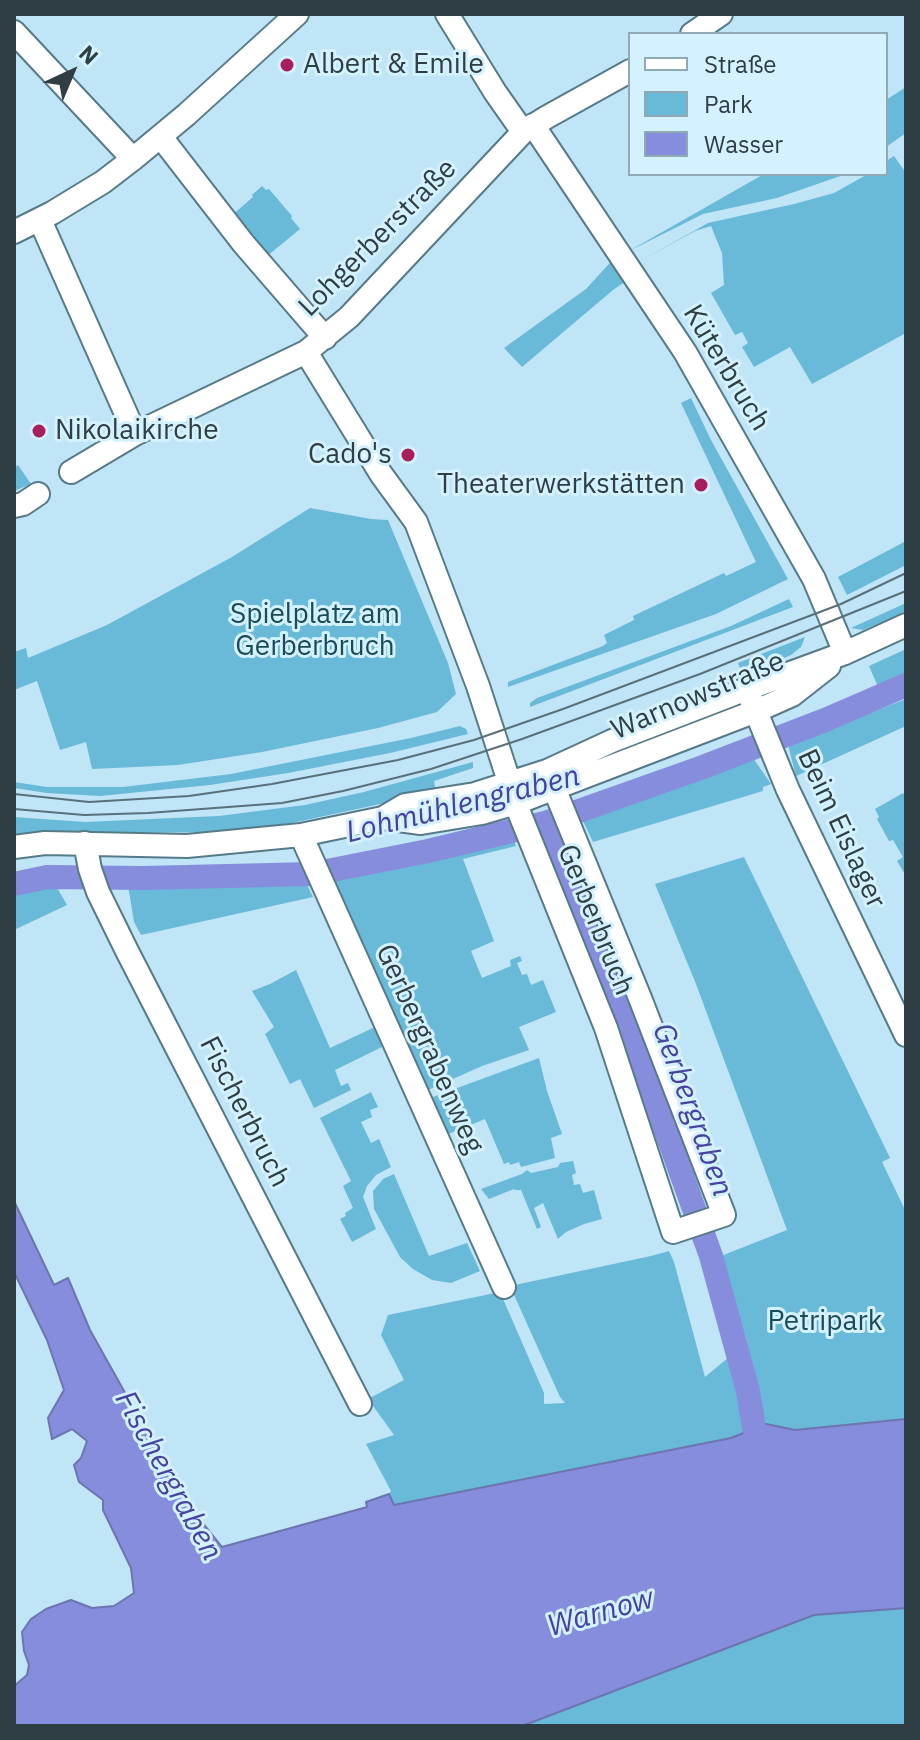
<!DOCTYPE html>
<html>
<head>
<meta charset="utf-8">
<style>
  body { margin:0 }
  #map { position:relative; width:920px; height:1740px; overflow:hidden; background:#bfe5f6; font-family:"IBM Plex Sans",sans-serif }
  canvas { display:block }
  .frame { position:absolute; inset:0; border:16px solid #2e3e44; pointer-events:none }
  .legend { position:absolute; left:628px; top:32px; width:260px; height:144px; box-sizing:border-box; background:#d3f1fe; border:2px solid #91a9b4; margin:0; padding:10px 14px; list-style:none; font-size:24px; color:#2e3e44 }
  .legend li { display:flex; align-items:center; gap:16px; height:40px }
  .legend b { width:40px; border:2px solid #91a9b4 }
  .north { position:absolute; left:32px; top:32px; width:80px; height:80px; -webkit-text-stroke:6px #d3f1fe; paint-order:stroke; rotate:44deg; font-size:22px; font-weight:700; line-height:32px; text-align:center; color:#2e3e44 }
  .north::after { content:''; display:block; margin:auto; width:28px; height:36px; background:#2e3e44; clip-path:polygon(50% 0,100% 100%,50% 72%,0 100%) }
</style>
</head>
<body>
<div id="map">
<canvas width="920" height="1740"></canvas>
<div class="frame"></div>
<ul class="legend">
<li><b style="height:10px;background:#fff"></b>Straße</li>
<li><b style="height:22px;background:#69b9d9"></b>Park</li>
<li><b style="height:22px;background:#878ddd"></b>Wasser</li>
</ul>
<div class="north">N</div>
</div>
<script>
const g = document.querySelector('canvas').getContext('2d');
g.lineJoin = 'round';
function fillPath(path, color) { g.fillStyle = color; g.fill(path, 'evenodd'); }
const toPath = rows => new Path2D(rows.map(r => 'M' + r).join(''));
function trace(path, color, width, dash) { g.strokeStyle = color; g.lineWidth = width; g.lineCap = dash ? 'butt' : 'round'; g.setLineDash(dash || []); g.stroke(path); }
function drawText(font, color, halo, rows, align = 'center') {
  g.font = font + ' "IBM Plex Sans",sans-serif'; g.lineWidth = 6; g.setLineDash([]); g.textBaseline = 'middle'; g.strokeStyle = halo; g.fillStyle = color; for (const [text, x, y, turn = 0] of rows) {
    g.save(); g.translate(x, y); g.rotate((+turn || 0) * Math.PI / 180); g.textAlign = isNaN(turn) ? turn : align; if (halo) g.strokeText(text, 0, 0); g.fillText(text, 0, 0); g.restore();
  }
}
fillPath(toPath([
  [906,87,906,133,886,147,886,100],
  [894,156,906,173,906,333,812,384,790,347,754,367,742,347,748,343,742,332,735,335,711,293,724,285,722,253,711,226,695,231,642,260,708,223,794,204,834,193,868,174,886,174,886,161],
  [764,174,846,174,777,198,703,214,629,251],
  [262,186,266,190,269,189,292,216,291,218,300,229,266,257,231,216,253,197,252,195],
  [618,254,633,276,613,290,522,367,504,348,586,289],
  [691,398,711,440,788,579,716,614,508,687,508,682,603,646,607,643,604,635,634,620,633,616,724,573,726,576,756,562,681,403],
  [18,465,31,484,14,491,14,468],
  [310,508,371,519,388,520,448,663,456,694,437,712,378,728,262,752,178,765,92,769,86,742,60,750,37,681,14,690,14,652,26,648,28,658,107,625,232,557],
  [906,541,906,565,847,595,838,577],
  [789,599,793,607,530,707,530,703,537,698,731,626],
  [906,603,906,611,885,621,863,630,851,628],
  [805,637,801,647,791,655,743,676,738,663],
  [906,649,906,676,879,689,869,666],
  [906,699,906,726,796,776,788,745],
  [460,726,466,729,468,734,390,753,288,773,210,785,100,796,47,793,14,788,14,782,47,787,123,787,231,774,411,738],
  [753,758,771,784,763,787,763,791,593,842,584,823,583,818],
  [473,762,473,768,434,781,436,792,292,823,214,832,14,834,14,817,85,822,219,816,305,805,364,792],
  [903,793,906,798,906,876,897,861,903,857,893,840,889,841,877,819,879,817,875,809],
  [512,837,516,846,463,859,494,941,471,951,482,978,511,966,510,960,520,956,522,961,517,963,522,975,527,974,531,985,543,980,556,1012,519,1027,529,1050,482,1066,428,1090,335,900,342,897,330,876,429,858],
  [744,857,890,1158,882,1162,906,1212,906,1419,795,1430,766,1424,731,1438,394,1505,389,1494,391,1491,366,1444,394,1435,368,1399,404,1380,381,1335,388,1315,500,1292,544,1393,544,1404,565,1403,560,1397,510,1286,651,1256,669,1251,674,1262,705,1377,747,1342,721,1256,787,1230,696,984,655,884],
  [304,879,313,897,141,935,134,922,128,885,148,887],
  [55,884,67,905,14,930,14,896],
  [296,970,330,1048,375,1027,384,1046,335,1070,341,1086,348,1083,351,1090,314,1108,300,1079,290,1084,265,1034,274,1027,252,991,270,984],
  [539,1058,547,1091,562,1134,551,1138,555,1158,521,1167,519,1162,510,1165,509,1162,504,1164,485,1119,446,1135,430,1098],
  [371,1092,378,1107,370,1110,372,1117,361,1122,371,1143,379,1139,391,1167,376,1175,367,1186,363,1197,376,1229,352,1242,340,1219,346,1216,345,1213,353,1208,343,1186,351,1181,320,1118],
  [573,1161,576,1173,572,1175,574,1185,580,1184,583,1193,594,1190,602,1219,584,1224,566,1232,558,1239,543,1203,534,1208,541,1227,537,1229,521,1190,515,1190,514,1189,489,1199,481,1189,522,1174,527,1170,531,1173,558,1167,560,1163],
  [394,1174,429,1256,467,1243,480,1271,451,1283,432,1280,413,1269,400,1257,374,1209,373,1191,383,1179],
  [906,1608,906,1726,522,1726,814,1615]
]), '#69b9d9');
const water = toPath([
  [14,1201,54,1285,68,1278,90,1330,186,1502,222,1547,367,1507,366,1502,389,1494,394,1505,731,1438,766,1424,795,1430,906,1419,906,1608,814,1615,522,1726,14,1726,14,1686,27,1675,29,1665,24,1651,22,1632,31,1619,46,1609,71,1600,92,1608,114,1606,134,1593,131,1568,103,1510,103,1500,79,1482,74,1465,81,1458,87,1441,72,1429,52,1439,48,1418,64,1390,47,1340,14,1272,14,1201]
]);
fillPath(water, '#878ddd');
trace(water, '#6c75af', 2);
trace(toPath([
  [545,823,623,1012,711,1256,748,1391,754,1428],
  [14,884,47,877,143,878,312,874,428,851,545,823,703,767,825,720,906,685]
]), '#878ddd', 24);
const minor = toPath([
  [447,14,495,92,523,132],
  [14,32,133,159],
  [692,34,721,14],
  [533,125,685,352,814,579,845,653],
  [161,137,243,243,325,338],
  [40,220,135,434],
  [14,232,52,213,103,182,133,159,186,115,297,14],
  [306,352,381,474,416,522,478,686,519,812,606,1028,673,1232,724,1215,640,998,547,771],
  [71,472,135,434,306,352,349,317,523,132,547,117,630,71],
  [14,506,23,504,38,494],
  [750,697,788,790,906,1035],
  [383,818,421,823,482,813,516,803,756,711,792,695,829,666],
  [301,835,504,1287],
  [85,843,90,869,98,892,127,951,360,1404],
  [14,847,45,843,187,846,301,835,383,818,405,805,475,794,547,771,612,741,747,689,845,653,906,625]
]);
trace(minor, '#577a89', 26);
trace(minor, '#fff', 22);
trace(toPath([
  [14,794,89,802,189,796,272,784,398,760,474,740,563,709,841,604,906,573],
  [14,809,84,815,148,813,282,803,343,791,431,769,522,739,700,674,906,591]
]), '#5a7079', 2);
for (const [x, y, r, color] of [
  [287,65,8,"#aa1d5c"],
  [39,431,8,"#aa1d5c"],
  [408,455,8,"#aa1d5c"],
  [701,485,8,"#aa1d5c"]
]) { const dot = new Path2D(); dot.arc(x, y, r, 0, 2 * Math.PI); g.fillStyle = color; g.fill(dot); trace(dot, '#d3f1fe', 3); }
drawText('28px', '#2e3e44', '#d3f1fe', [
  ["Albert & Emile",303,65],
  ["Nikolaikirche",55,431],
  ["Cado's",392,455,"right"],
  ["Theaterwerkstätten",685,485,"right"]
], 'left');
drawText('28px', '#2e3e44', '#d3f1fe', [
  ["Lohgerberstraße",378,238,-45],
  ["Küterbruch",726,368,59],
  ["Warnowstraße",698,696,-23],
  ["Beim Eislager",841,829,65],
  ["Gerberbruch",595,920,68],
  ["Gerbergrabenweg",429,1049,66],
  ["Fischerbruch",244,1112,63]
]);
drawText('28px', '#1a4b5d', '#d3f1fe', [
  ["Spielplatz am",315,615],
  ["Gerberbruch",315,647],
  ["Petripark",825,1322]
]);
drawText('italic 30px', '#4542a1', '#d3f1fe', [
  ["Lohmühlengraben",463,805,-14],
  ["Gerbergraben",692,1110,70],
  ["Fischergraben",168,1476,61],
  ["Warnow",601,1613,-16]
]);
</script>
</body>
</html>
